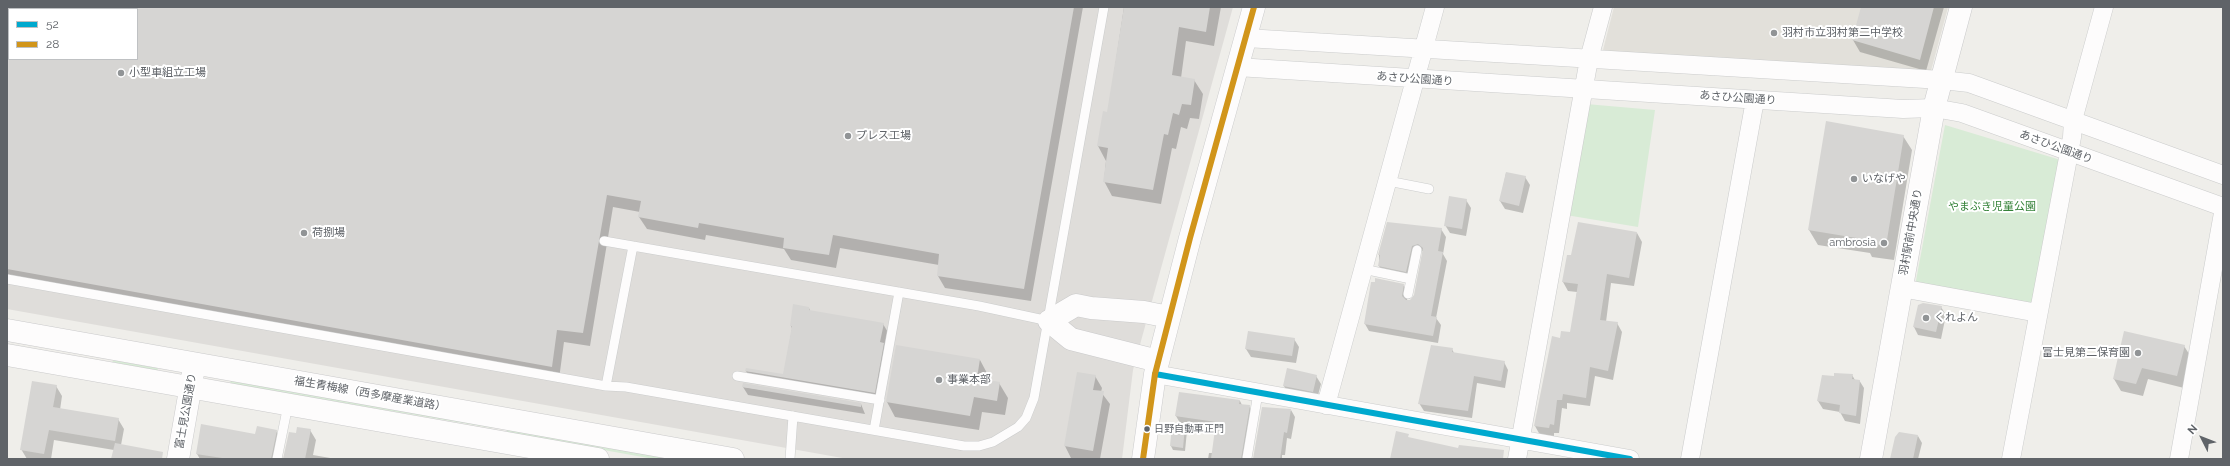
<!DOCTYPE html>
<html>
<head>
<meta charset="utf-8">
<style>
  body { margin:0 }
  #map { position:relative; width:2230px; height:466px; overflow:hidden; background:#efeeea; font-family:Raleway,sans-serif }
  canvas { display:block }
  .frame { position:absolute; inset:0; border:8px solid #5f6368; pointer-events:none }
  .legend { position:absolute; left:8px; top:8px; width:130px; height:52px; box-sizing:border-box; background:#fff; border:1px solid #bfc1c3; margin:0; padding:5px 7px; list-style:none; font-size:12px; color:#5f6368 }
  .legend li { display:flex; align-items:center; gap:8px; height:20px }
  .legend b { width:20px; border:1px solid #bfc1c3 }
  .north { position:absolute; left:2182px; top:418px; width:40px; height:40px; -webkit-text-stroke:3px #fff; paint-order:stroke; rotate:312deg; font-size:11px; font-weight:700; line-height:16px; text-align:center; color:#5f6368 }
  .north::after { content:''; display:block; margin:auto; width:14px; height:18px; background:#5f6368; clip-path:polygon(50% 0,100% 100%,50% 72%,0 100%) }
</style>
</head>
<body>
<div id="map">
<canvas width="2230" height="466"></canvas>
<div class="frame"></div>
<ul class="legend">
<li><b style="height:5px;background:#00a9ce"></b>52</li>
<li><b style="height:5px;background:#d1951a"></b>28</li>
</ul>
<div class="north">N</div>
</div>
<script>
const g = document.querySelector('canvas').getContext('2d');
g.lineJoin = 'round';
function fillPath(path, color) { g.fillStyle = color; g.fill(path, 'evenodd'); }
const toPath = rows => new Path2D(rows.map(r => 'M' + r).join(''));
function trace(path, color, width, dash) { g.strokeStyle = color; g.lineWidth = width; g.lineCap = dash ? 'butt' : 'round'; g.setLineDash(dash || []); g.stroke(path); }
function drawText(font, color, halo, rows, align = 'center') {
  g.font = font + ' Raleway,"Noto Sans JP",sans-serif'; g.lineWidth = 4; g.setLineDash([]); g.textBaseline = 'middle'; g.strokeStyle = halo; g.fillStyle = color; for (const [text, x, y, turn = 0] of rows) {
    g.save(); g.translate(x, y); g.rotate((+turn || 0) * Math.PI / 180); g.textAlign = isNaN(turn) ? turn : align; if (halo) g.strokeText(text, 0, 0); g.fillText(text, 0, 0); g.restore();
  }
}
fillPath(toPath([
  [7,7,1233,7,1133,370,1122,459,848,459,7,309],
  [9,9,137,9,137,59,9,59]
]), '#dfddda');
fillPath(toPath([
  [1614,7,1948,7,1929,78,1601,58]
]), '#e2e0da');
fillPath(toPath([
  [1586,104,1655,110,1638,227,1566,215],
  [1945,125,2064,161,2031,308,1915,286],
  [114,360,157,368,158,369,157,371,112,362],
  [231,380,492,427,492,428,230,384],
  [506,429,683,459,654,459,508,433]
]), '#d8ebd6');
fillPath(toPath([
  [7,7,1083,7,1031,301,945,288,938,276,939,265,840,248,836,268,791,260,784,249,706,235,705,240,647,229,639,217,640,212,613,207,590,346,564,342,559,379,7,280],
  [9,9,137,9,137,59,9,59],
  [1124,7,1221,7,1214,46,1186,41,1181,78,1194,80,1203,94,1199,119,1190,118,1187,129,1181,127,1176,149,1172,148,1161,204,1112,196,1104,181,1106,161,1098,146,1108,113],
  [1862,7,1944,7,1926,71,1860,52,1853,40],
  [1827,123,1903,136,1912,150,1894,260,1872,257,1870,253,1818,245,1809,230],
  [1506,173,1525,177,1530,185,1523,213,1505,209,1500,201],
  [1466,200,1471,208,1466,236,1450,233,1445,225],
  [1441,229,1446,237,1443,254,1447,261,1436,318,1441,325,1438,343,1369,331,1365,324,1403,285,1408,292,1407,301,1411,300,1415,296,1423,251,1416,254,1411,279,1383,273,1379,266,1379,255],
  [1637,233,1642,242,1634,286,1611,283,1606,322,1617,323,1622,332,1613,380,1595,376,1590,406,1567,403,1567,409,1562,408,1559,433,1554,433,1554,436,1540,435,1535,426,1561,339,1571,334,1577,292,1568,291,1563,282,1572,257],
  [1919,306,1941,307,1946,315,1941,339,1918,335,1914,327],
  [809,308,810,311,883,324,889,334,880,402,752,381,746,371,784,375,792,329,791,325],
  [1294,339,1299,347,1296,363,1251,357,1246,349],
  [2184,346,2191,357,2184,388,2148,379,2143,396,2121,391,2114,379],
  [1452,349,1454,353,1504,362,1508,370,1505,388,1477,383,1472,418,1424,411,1419,403],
  [980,360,988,375,987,381,999,383,1008,398,1005,415,982,412,979,430,895,417,887,402],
  [1852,375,1855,380,1859,380,1864,388,1860,424,1845,421,1840,412,1823,409,1818,401,1835,378],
  [1095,376,1102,388,1101,392,1110,404,1100,459,1071,458,1065,446],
  [1316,376,1321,384,1317,399,1288,394,1284,386],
  [56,386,62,396,60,410,118,419,124,429,121,445,159,459,113,459,114,450,54,440,51,459,27,459,21,449],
  [743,387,861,404,865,414,748,395],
  [1180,393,1240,401,1242,405,1249,406,1253,413,1245,459,1208,459,1209,453,1213,453,1216,428,1180,423,1176,416],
  [1291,410,1295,417,1291,439,1287,438,1285,455,1282,455,1282,459,1254,459],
  [1185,427,1187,431,1185,451,1173,450,1171,446],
  [310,430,316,440,313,455,336,459,284,459,297,434],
  [276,431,282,441,278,459,200,459,197,454],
  [1918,436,1922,443,1918,459,1891,459]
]), '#0003');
fillPath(toPath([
  [137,7,1074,7,1024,289,937,276,939,254,833,235,829,255,783,248,784,238,699,223,698,228,638,217,641,201,607,195,583,333,557,330,552,367,7,269,7,59,137,59],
  [1124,7,1210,7,1206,32,1179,27,1172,75,1195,79,1191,105,1182,104,1179,115,1173,113,1168,135,1164,134,1153,190,1103,182,1108,148,1097,146,1103,111,1107,112],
  [1861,7,1934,7,1920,60,1852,40],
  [1826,121,1904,135,1886,246,1863,242,1863,239,1808,230],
  [1506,172,1526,176,1519,206,1499,201],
  [1449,196,1467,199,1462,229,1444,226],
  [1387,222,1442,228,1438,251,1443,252,1431,316,1437,317,1433,336,1364,324,1371,282,1375,282,1375,278,1404,284,1402,296,1406,300,1410,300,1414,295,1423,248,1418,244,1412,246,1406,272,1378,266,1380,255,1378,255],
  [1578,222,1637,232,1629,278,1607,274,1600,320,1618,322,1608,371,1590,367,1586,398,1563,394,1562,400,1557,400,1554,425,1550,424,1549,428,1534,426,1552,336,1560,338,1561,331,1570,332,1578,284,1562,282,1567,255,1571,255],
  [1923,303,1942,306,1936,332,1913,327,1918,305],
  [793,304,809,307,809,310,884,323,880,342,884,343,875,393,745,371,746,368,783,374,792,326,790,326],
  [1248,331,1295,338,1292,356,1245,349],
  [2124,331,2185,345,2177,376,2142,368,2136,384,2113,379],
  [896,345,980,359,977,378,1000,382,997,401,974,397,970,416,886,402],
  [1431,345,1453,348,1452,352,1505,361,1501,381,1474,376,1468,411,1418,404],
  [1287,368,1317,375,1313,392,1283,386],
  [1077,372,1096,375,1093,390,1104,391,1093,451,1064,446],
  [1834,373,1853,374,1852,379,1860,380,1856,416,1839,413,1840,405,1817,401,1822,375,1834,376],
  [32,381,57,385,53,407,119,418,115,441,49,430,44,454,20,450],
  [743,383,861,403,861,407,742,387],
  [1179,392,1240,400,1239,404,1250,405,1241,459,1211,459,1216,422,1175,416],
  [1262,407,1291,409,1287,433,1284,432,1280,459,1253,459],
  [201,424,255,434,257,426,277,430,271,459,229,459,196,454],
  [1172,425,1185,426,1183,448,1170,446],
  [297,427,311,429,305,459,283,459,289,432,296,433],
  [1396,431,1409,434,1408,437,1458,448,1459,445,1504,450,1503,459,1390,459],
  [1899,432,1918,435,1913,459,1890,459,1895,437],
  [115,443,163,452,162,459,111,459]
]), '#d6d5d3');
const lane = toPath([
  [1388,181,1429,189],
  [604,241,979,306,1049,321],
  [1363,269,1411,279],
  [7,279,606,386,626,387,964,446,979,446,993,442,1018,427,1026,418,1034,398,1104,7],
  [1408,294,1417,250],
  [737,376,880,400],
  [606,386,633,246],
  [874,430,899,292],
  [1247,458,1258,393],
  [277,459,288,405],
  [790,459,793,416]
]);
const street = toPath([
  [1246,38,1942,80,1969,83,2223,175],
  [1237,67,1903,109,1934,108,1962,113,2223,207],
  [1901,288,2038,313],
  [1155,374,1630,459],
  [1326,405,1435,7],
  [1517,459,1589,59,1603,7],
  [1690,459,1755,100],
  [2011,459,2072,137,2073,120,2104,7],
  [2179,459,2223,213]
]);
const secondary = toPath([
  [7,330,733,459],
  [7,355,598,459],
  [1158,361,1071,339,1049,321,1076,305,1091,308,1144,312,1169,317],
  [178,459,193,373],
  [1143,459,1155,374,1190,238,1254,7],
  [1871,459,1934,108,1961,7]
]);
trace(lane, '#cbcccc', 10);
trace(street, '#cbcccc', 19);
trace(secondary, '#cacacb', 23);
trace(lane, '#fdfcfc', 9);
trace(street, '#fdfcfc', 18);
trace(secondary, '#fdfcfc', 22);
trace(toPath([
  [1155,374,1630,459]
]), '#00a9ce', 6);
trace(toPath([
  [1143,459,1155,374,1190,238,1254,7]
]), '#d1951a', 6);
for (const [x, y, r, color] of [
  [1774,33,4,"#919496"],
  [121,73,4,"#919496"],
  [848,136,4,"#919496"],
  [1854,179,4,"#919496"],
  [304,233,4,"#919496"],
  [1884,243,4,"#919496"],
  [1926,318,4,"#919496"],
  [2138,353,4,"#919496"],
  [939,380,4,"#919496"],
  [1147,429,3.5,"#5f6368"]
]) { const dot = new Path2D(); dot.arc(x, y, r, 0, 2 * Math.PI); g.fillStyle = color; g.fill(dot); trace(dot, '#fff', 1.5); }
drawText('10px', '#5f6368', '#fff', [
  ["日野自動車正門",1154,429]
], 'left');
drawText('11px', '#5f6368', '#fff', [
  ["羽村市立羽村第二中学校",1782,33],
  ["小型車組立工場",129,73],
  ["プレス工場",856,136],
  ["いなげや",1862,179],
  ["荷捌場",312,233],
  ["ambrosia",1876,243,"right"],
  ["くれよん",1934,318],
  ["富士見第二保育園",2130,353,"right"],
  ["事業本部",947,380]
], 'left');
drawText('11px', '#5f6368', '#fff', [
  ["あさひ公園通り",1415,79,4],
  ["あさひ公園通り",1738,98,4],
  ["あさひ公園通り",2056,147,20],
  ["羽村駅前中央通り",1911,232,-80],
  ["福生青梅線（西多摩産業道路）",370,394,10],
  ["富士見公園通り",186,411,-80]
]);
drawText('11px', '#348238', '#fff', [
  ["やまぶき児童公園",1992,207]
]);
</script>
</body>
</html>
